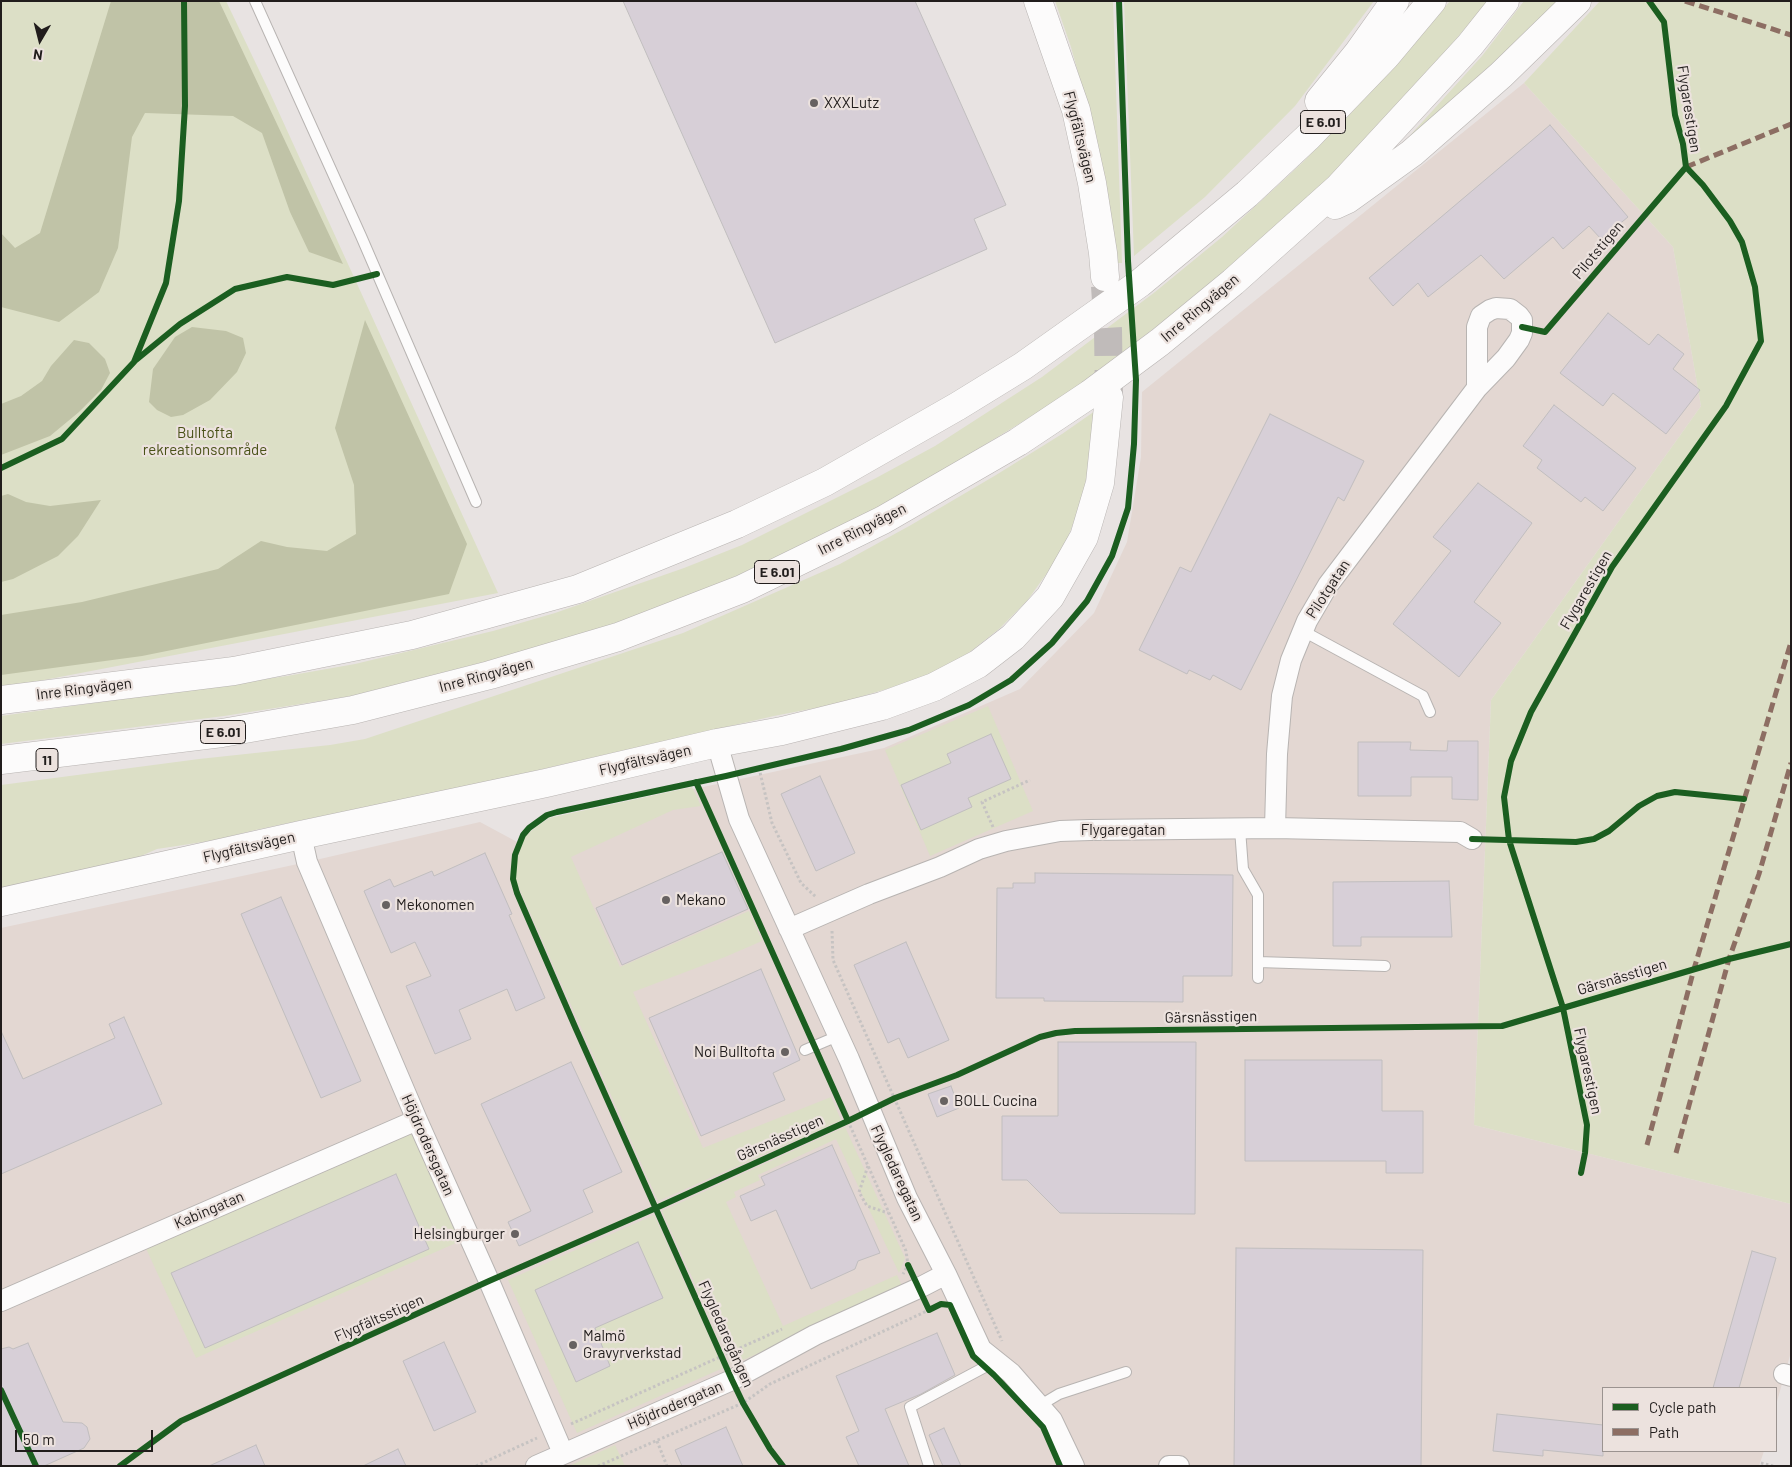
<!DOCTYPE html>
<html>
<head>
<meta charset="utf-8">
<style>
  body { margin:0 }
  #map { position:relative; width:1792px; height:1467px; overflow:hidden; background:#e8e3e2; font-family:Barlow,sans-serif }
  canvas { display:block }
  .frame { position:absolute; inset:0; border:2px solid #211d1c; pointer-events:none }
  .legend { position:absolute; left:1602px; top:1387px; width:175px; height:65px; box-sizing:border-box; background:#ece2de; border:1px solid #9b9390; margin:0; padding:6px 9px; list-style:none; font-size:15px; color:#211d1c }
  .legend li { display:flex; align-items:center; gap:10px; height:25px }
  .legend b { width:25px; border:1px solid #9b9390 }
  .north { position:absolute; left:15px; top:15px; width:50px; height:50px; -webkit-text-stroke:4px #ece2de; paint-order:stroke; rotate:188deg; font-size:14px; font-weight:700; line-height:20px; text-align:center; color:#211d1c }
  .north::after { content:''; display:block; margin:auto; width:18px; height:22px; background:#211d1c; clip-path:polygon(50% 0,100% 100%,50% 72%,0 100%) }
  .scale { position:absolute; left:15px; top:1430px; width:138px; height:22px; box-sizing:border-box; border:2px solid #211d1c; border-top:0; padding-left:6px; font-size:15px; line-height:18px; white-space:nowrap; color:#211d1c; -webkit-text-stroke:4px #ece2de; paint-order:stroke }
</style>
</head>
<body>
<div id="map">
<canvas width="1792" height="1467"></canvas>
<div class="frame"></div>
<ul class="legend">
<li><b style="height:6px;background:#1b5e20"></b>Cycle path</li>
<li><b style="height:6px;background:#8d6e63"></b>Path</li>
</ul>
<div class="north">N</div>
<div class="scale">50 m</div>
</div>
<script>
const g = document.querySelector('canvas').getContext('2d');
g.lineJoin = 'round';
function fillPath(path, color) { g.fillStyle = color; g.fill(path, 'evenodd'); }
const toPath = rows => new Path2D(rows.map(r => 'M' + r).join(''));
function trace(path, color, width, dash) { g.strokeStyle = color; g.lineWidth = width; g.lineCap = dash ? 'butt' : 'round'; g.setLineDash(dash || []); g.stroke(path); }
function drawText(font, color, halo, rows, align = 'center') {
  g.font = font + ' Barlow,sans-serif'; g.lineWidth = 4.5; g.setLineDash([]); g.textBaseline = 'middle'; g.strokeStyle = halo; g.fillStyle = color; for (const [text, x, y, turn = 0] of rows) {
    g.save(); g.translate(x, y); g.rotate((+turn || 0) * Math.PI / 180); g.textAlign = isNaN(turn) ? turn : align; if (halo) g.strokeText(text, 0, 0); g.fillText(text, 0, 0); g.restore();
  }
}
fillPath(toPath([
  [1524,83,1673,247,1701,406,1491,700,1474,1125,1791,1204,1791,1352,1776,1405,1776,1388,1603,1388,1603,1451,1764,1451,1759,1466,1,1466,1,928,307,862,480,822,519,843,569,816,884,748,1020,689,1094,613,1127,542,1141,457,1142,392]
]), '#e3d7d2');
fillPath(toPath([
  [1,1,226,1,270,93,498,593,18,685,1,686],
  [1055,1,1113,1,1122,263,1116,263,1096,138,1071,47],
  [1124,1,1374,1,1295,106,1205,197,1134,256],
  [1450,1,1488,1,1429,71,1319,190,1197,296,1066,395,893,501,752,569,691,596,562,642,352,696,224,716,1,744,1,716,287,676,355,664,493,631,555,613,684,568,742,545,876,478,935,446,1042,377,1155,292,1222,237,1302,163,1350,114,1403,57],
  [1524,1,1564,1,1386,162,1482,56],
  [1600,1,1791,1,1791,1204,1474,1125,1491,700,1701,406,1673,247,1524,83],
  [1095,411,1090,460,1084,491,1075,519,1062,552,1027,601,999,629,966,655,933,673,890,688,836,704,774,716,486,782,255,830,216,840,157,849,125,863,1,889,1,785,199,759,330,745,365,739,683,633,840,564,911,525,996,475,1062,434],
  [988,706,1033,811,930,856,885,750],
  [692,787,701,806,673,810,571,857,620,967,749,911,762,941,725,957,633,992,703,1148,831,1097,841,1120,658,1201,516,881,516,863,524,837,536,827,549,818],
  [415,1126,465,1239,196,1358,144,1244],
  [845,1127,905,1258,899,1273,836,1139,758,1175,760,1180,734,1192,736,1197,726,1202,783,1326,897,1275,903,1288,732,1365,662,1211],
  [654,1215,723,1368,577,1433,508,1280],
  [615,1445,625,1466,569,1466]
]), '#dcdfc6');
fillPath(toPath([
  [111,1,219,1,343,264,309,252,290,212,262,133,233,116,145,113,132,137,118,248,99,292,59,322,1,307,1,233,15,248,40,233],
  [365,320,467,544,449,594,142,656,1,675,1,615,82,602,218,569,261,541,287,547,327,551,356,534,354,485,335,428],
  [192,327,226,331,243,338,246,353,237,372,210,400,183,415,171,417,157,410,149,402,153,369,175,337],
  [74,340,89,343,105,359,110,373,101,390,79,412,50,436,1,455,1,404,21,396,42,381,51,366],
  [8,494,26,502,50,506,101,500,78,536,58,556,13,579,1,582,1,496]
]), '#c0c3a7');
const building = toPath([
  [623,1,915,1,1006,205,974,219,987,249,775,343,623,1],
  [1550,125,1628,217,1601,239,1589,226,1563,249,1553,237,1504,279,1481,255,1428,297,1418,283,1393,306,1369,278,1550,125],
  [1608,313,1649,345,1658,334,1684,354,1673,369,1700,390,1666,434,1613,393,1603,406,1560,373,1608,313],
  [1554,405,1636,468,1603,511,1585,497,1581,502,1537,468,1542,460,1523,446,1554,405],
  [1270,414,1364,461,1344,501,1338,497,1241,690,1213,675,1210,680,1189,670,1187,674,1139,650,1180,567,1191,572,1270,414],
  [1478,483,1532,523,1474,602,1501,623,1459,677,1393,624,1451,551,1433,537,1478,483],
  [991,734,1011,779,968,798,972,807,921,830,901,785,951,763,947,754,991,734],
  [1448,741,1478,741,1478,800,1452,799,1452,777,1411,777,1411,796,1358,796,1358,742,1411,742,1410,750,1447,751,1448,741],
  [820,776,855,853,816,871,781,794,820,776],
  [722,852,748,909,622,965,596,908,722,852],
  [485,853,512,914,509,915,545,998,516,1011,507,989,459,1010,471,1039,435,1054,406,986,431,976,415,942,391,953,364,891,390,879,394,887,432,871,434,876,485,853],
  [1035,873,1233,875,1232,976,1183,976,1183,1002,1044,1001,1044,998,996,998,997,888,1013,888,1013,883,1035,883,1035,873],
  [1449,881,1452,937,1361,937,1361,946,1333,946,1333,882,1449,881],
  [281,897,361,1081,321,1098,241,914,281,897],
  [906,942,949,1040,908,1058,899,1038,888,1043,854,965,906,942],
  [761,969,800,1060,773,1073,785,1100,701,1136,649,1018,761,969],
  [124,1017,162,1104,1,1174,1,1031,23,1079,115,1038,109,1024,124,1017],
  [1058,1042,1196,1042,1195,1214,1060,1213,1027,1180,1002,1180,1002,1116,1058,1116,1058,1042],
  [1245,1060,1382,1060,1382,1111,1423,1111,1423,1173,1386,1173,1386,1161,1245,1161,1245,1060],
  [571,1062,622,1172,583,1190,593,1212,519,1246,508,1222,531,1211,481,1104,571,1062],
  [951,1086,959,1108,937,1117,928,1094,951,1086],
  [832,1145,880,1253,858,1261,855,1269,811,1289,776,1210,751,1221,740,1196,765,1185,761,1177,832,1145],
  [396,1174,429,1249,205,1348,171,1273,396,1174],
  [638,1242,663,1298,595,1328,610,1366,576,1382,535,1290,638,1242],
  [1236,1248,1423,1250,1421,1466,1234,1466,1236,1248],
  [1752,1251,1776,1258,1739,1388,1713,1388,1752,1251],
  [937,1333,955,1375,921,1394,885,1409,909,1466,859,1466,846,1437,859,1431,836,1376,937,1333],
  [444,1342,476,1412,434,1431,403,1361,444,1342],
  [28,1343,63,1422,82,1423,87,1427,90,1439,84,1448,44,1466,1,1466,1,1349,9,1347,13,1349,28,1343],
  [1497,1414,1603,1425,1603,1456,1543,1450,1543,1456,1493,1451,1497,1414],
  [726,1427,743,1466,682,1466,675,1450,726,1427],
  [944,1428,961,1466,943,1466,929,1435,944,1428],
  [256,1445,265,1466,209,1466,256,1445],
  [398,1449,406,1466,363,1466,398,1449]
]);
fillPath(building, '#d7cfd7');
trace(building, '#c1bebf', 1);
trace(toPath([
  [1105,286,1108,330,1109,397]
]), '#c0bbba', 28, [28, 14]);
const lane = toPath([
  [255,1,361,236,476,502],
  [1303,631,1423,696,1430,712],
  [1240,829,1243,869,1258,895,1258,978],
  [1258,962,1385,966],
  [805,1050,838,1036],
  [1039,1406,1059,1394,1126,1372],
  [929,1466,910,1407,985,1367,993,1359]
]);
const street = toPath([
  [717,743,739,819,849,1059,907,1198,946,1274,981,1349,1011,1373,1052,1420,1074,1466],
  [1275,828,1277,754,1282,696,1291,660,1307,621,1328,585,1477,388,1477,327,1481,316,1490,310,1496,308,1510,309,1519,316,1522,320,1522,333,1519,340,1506,358,1477,388],
  [301,835,307,862,417,1120,489,1281,563,1453],
  [789,929,869,894,940,867,979,849,1006,841,1060,831,1090,830,1275,828,1460,832,1472,839],
  [1,1301,417,1120],
  [1784,1374,1791,1376],
  [536,1466,732,1380,815,1335,919,1288,946,1274],
  [1169,1466,1179,1466]
]);
const secondary = toPath([
  [1038,1,1076,110,1092,183,1103,253,1105,277],
  [1,902,301,835,546,783,717,743,782,731,882,706,934,687,978,664,1013,637,1050,597,1084,537,1100,483,1109,397]
]);
const highway = toPath([
  [1319,101,1358,53,1395,1],
  [1335,205,1348,199,1412,153,1501,75,1577,1],
  [1,700,234,671,412,635,578,589,737,524,825,482,958,406,1023,366,1140,283,1247,194,1308,137,1386,56,1432,1],
  [1,760,222,733,353,710,490,675,618,637,742,589,883,520,1018,442,1090,394,1160,342,1233,282,1338,188,1470,45,1505,1]
]);
trace(lane, '#b8b4b2', 12);
trace(street, '#b8b4b2', 22);
trace(secondary, '#b8b4b2', 29);
trace(highway, '#b8b4b2', 29);
trace(toPath([
  [759,768,772,823,801,883,816,897],
  [993,827,982,802,1030,780],
  [832,931,833,960,1002,1341],
  [848,1121,906,1251,908,1265,903,1274],
  [868,1166,859,1192,867,1206,888,1213],
  [571,1424,782,1329],
  [657,1441,667,1466],
  [1761,1463,1773,1466],
  [476,1466,537,1438],
  [598,1466,743,1403,770,1384,929,1310]
]), '#c6c3c2', 3, [2.5, 2.5]);
trace(lane, '#fcfbfb', 10);
trace(street, '#fcfbfb', 20);
trace(secondary, '#fcfbfb', 28);
trace(highway, '#fcfbfb', 28);
trace(toPath([
  [1685,1,1791,35],
  [1686,167,1791,124],
  [1647,1145,1694,969,1791,642],
  [1676,1153,1729,959,1759,874,1791,763]
]), '#8d6e63', 5, [10, 5]);
trace(toPath([
  [1522,327,1545,332,1686,167],
  [136,360,180,324,235,289,287,277,333,285,377,274],
  [1,468,62,439,134,362,166,283,179,201,185,106,184,1],
  [696,782,848,1121],
  [1472,839,1576,842,1594,839,1609,831,1639,806,1657,796,1675,792,1744,799],
  [1581,1173,1585,1153,1587,1125,1563,1008,1509,840,1504,797,1511,761,1531,712,1612,567,1726,406,1761,341,1755,287,1742,242,1730,221,1703,185,1686,167,1683,144,1675,115,1664,22,1649,1],
  [908,1265,929,1310,941,1304,950,1305,973,1356,994,1375,1043,1427,1060,1466],
  [1,1390,36,1466],
  [120,1466,181,1421,489,1281,656,1208,848,1121,895,1098,957,1075,1040,1037,1056,1033,1075,1031,1502,1026,1729,959,1791,944],
  [783,1466,770,1449,743,1403,732,1380,576,1029,517,893,513,879,515,855,523,835,529,828,547,815,557,812,726,776,841,749,909,730,969,705,1011,680,1052,643,1087,601,1112,556,1128,508,1134,444,1136,380,1128,261,1119,1]
]), '#1b5e20', 6);
for (const [x, y, r, color] of [
  [814,103,5,"#676261"],
  [666,900,5,"#676261"],
  [386,905,5,"#676261"],
  [785,1052,5,"#676261"],
  [944,1101,5,"#676261"],
  [515,1234,5,"#676261"],
  [573,1345,5,"#676261"]
]) { const dot = new Path2D(); dot.arc(x, y, r, 0, 2 * Math.PI); g.fillStyle = color; g.fill(dot); trace(dot, '#ece2de', 2); }
for (const [x, y, w] of [
  [1323,122,45],
  [777,572,45],
  [223,732,45],
  [47,760,22]
]) { const box = new Path2D(); box.roundRect(x - w / 2, y - 11.5, w, 23, 4); g.fillStyle = '#ece2de'; g.fill(box); trace(box, '#211d1c', 1); }
drawText('bold 14px', '#211d1c', null, [
  ["E 6.01",1323,122],
  ["E 6.01",777,572],
  ["E 6.01",223,732],
  ["11",47,760]
]);
drawText('15px', '#211d1c', '#ece2de', [
  ["XXXLutz",824,103],
  ["Mekano",676,900],
  ["Mekonomen",396,905],
  ["Noi Bulltofta",775,1052,"right"],
  ["BOLL Cucina",954,1101],
  ["Helsingburger",505,1234,"right"],
  ["Malmö",583,1336],
  ["Gravyrverkstad",583,1353]
], 'left');
drawText('15px', '#211d1c', '#ece2de', [
  ["Flygarestigen",1689,109,81],
  ["Flygfältsvägen",1080,137,76],
  ["Pilotstigen",1598,250,-50],
  ["Inre Ringvägen",1200,308,-40],
  ["Inre Ringvägen",862,529,-27],
  ["Pilotgatan",1328,589,-57],
  ["Flygarestigen",1586,590,-60],
  ["Inre Ringvägen",486,675,-15],
  ["Inre Ringvägen",84,689,-7],
  ["Flygfältsvägen",645,760,-13],
  ["Flygaregatan",1123,830],
  ["Flygfältsvägen",249,847,-13],
  ["Gärsnässtigen",1622,977,-17],
  ["Gärsnässtigen",1211,1017,-1],
  ["Flygarestigen",1588,1071,78],
  ["Gärsnässtigen",780,1138,-24],
  ["Höjdrodersgatan",428,1145,66],
  ["Flygledaregatan",897,1173,65],
  ["Kabingatan",209,1210,-23],
  ["Flygfältsstigen",379,1318,-24],
  ["Flygledaregången",726,1334,66],
  ["Höjdrodergatan",675,1405,-23]
]);
drawText('15px', '#495117', '#ece2de', [
  ["Bulltofta",205,433],
  ["rekreationsområde",205,450]
]);
</script>
</body>
</html>
